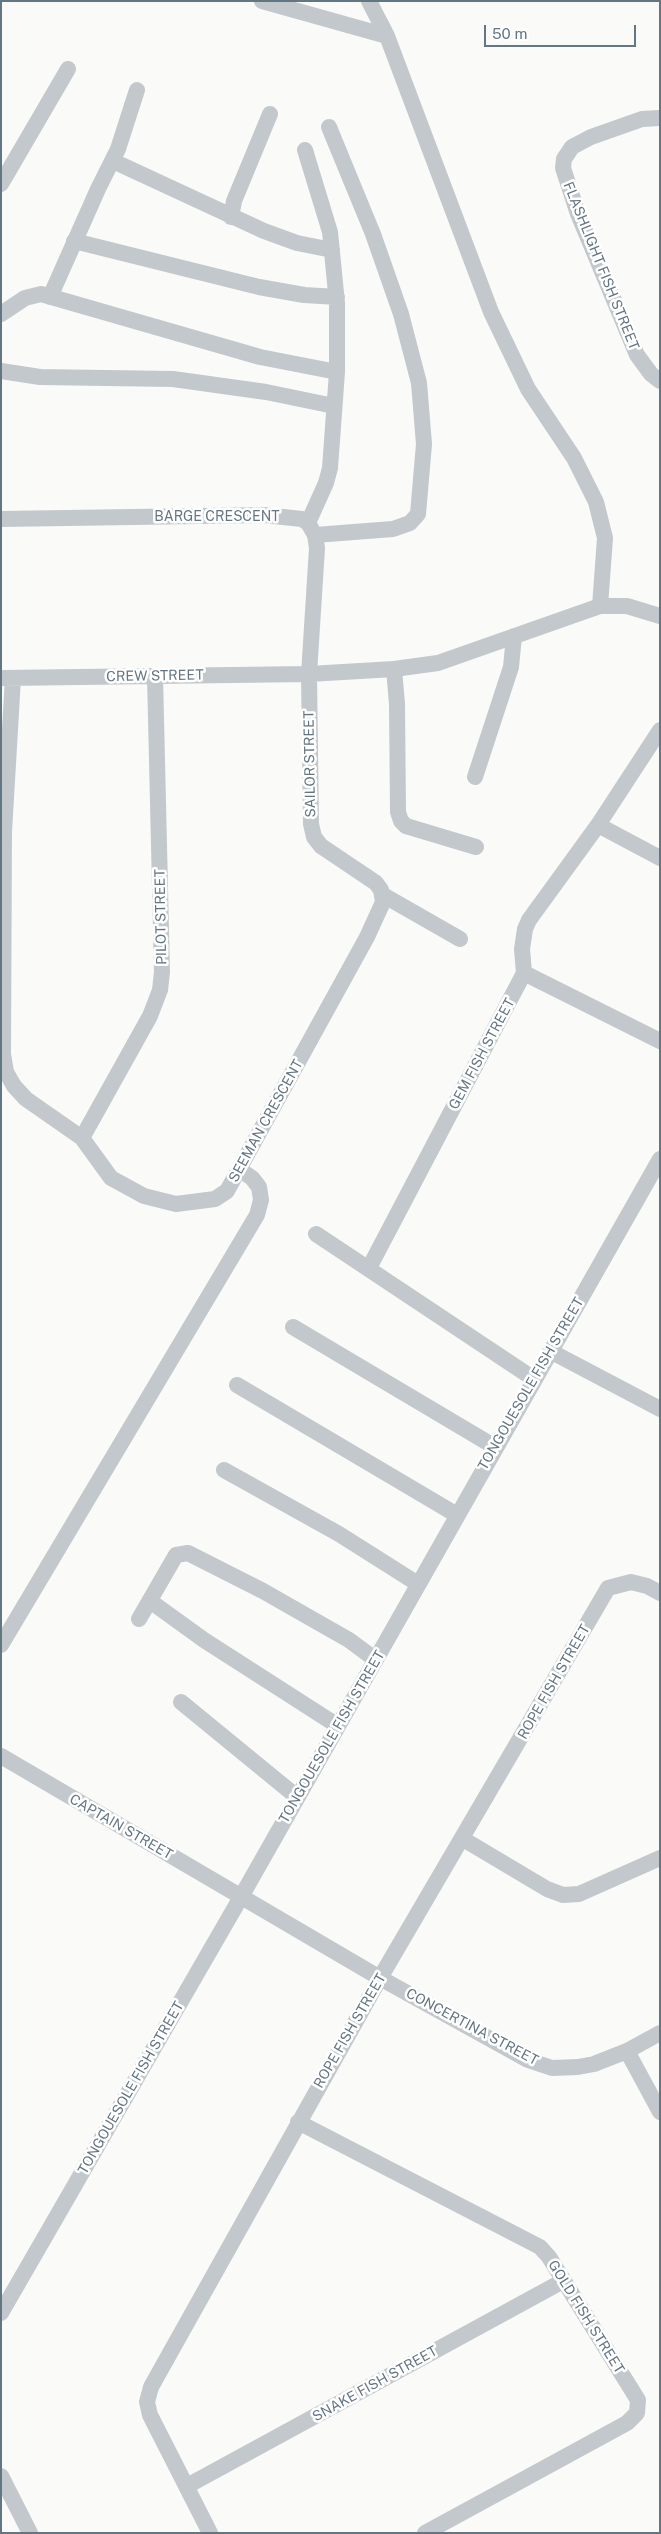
<!DOCTYPE html>
<html>
<head>
<meta charset="utf-8">
<style>
  body { margin:0 }
  #map { position:relative; width:661px; height:2534px; overflow:hidden; background:#fafaf8; font-family:"Public Sans",sans-serif }
  canvas { display:block }
  .frame { position:absolute; inset:0; border:2px solid #657683; pointer-events:none }
  .scale { position:absolute; left:484px; top:25px; width:152px; height:22px; box-sizing:border-box; border:2px solid #657683; border-top:0; padding-left:6px; font-size:15px; line-height:18px; white-space:nowrap; color:#657683; -webkit-text-stroke:4px #fff; paint-order:stroke }
</style>
</head>
<body>
<div id="map">
<canvas width="661" height="2534"></canvas>
<div class="frame"></div>
<div class="scale">50 m</div>
</div>
<script>
const g = document.querySelector('canvas').getContext('2d');
g.lineJoin = 'round';
const toPath = rows => new Path2D(rows.map(r => 'M' + r).join(''));
function trace(path, color, width, dash) { g.strokeStyle = color; g.lineWidth = width; g.lineCap = dash ? 'butt' : 'round'; g.setLineDash(dash || []); g.stroke(path); }
function drawText(font, color, halo, rows, align = 'center') {
  g.font = font + ' "Public Sans",sans-serif'; g.lineWidth = 5; g.setLineDash([]); g.textBaseline = 'middle'; g.strokeStyle = halo; g.fillStyle = color; for (const [text, x, y, turn = 0] of rows) {
    g.save(); g.translate(x, y); g.rotate((+turn || 0) * Math.PI / 180); g.textAlign = isNaN(turn) ? turn : align; if (halo) g.strokeText(text, 0, 0); g.fillText(text, 0, 0); g.restore();
  }
}
trace(toPath([
  [262,1,387,36],
  [369,1,387,36,491,312,528,389,574,458,596,502,605,538,600,606],
  [660,118,642,119,591,137,572,147,564,159,563,168,578,214,637,355,651,374,660,381],
  [305,150,330,232,337,303,337,372,330,468,326,483,308,523],
  [113,161,264,231,297,243,332,250],
  [1,184,68,69],
  [231,217,234,201,270,114],
  [74,241,259,287,304,295,337,297],
  [50,297,98,189,118,149,137,90],
  [1,314,25,298,41,294,260,357,337,372],
  [1,371,40,377,173,379,266,392,334,406],
  [1,519,264,515,302,519,308,523,315,535,317,548,309,674,311,824,314,837,321,846,376,883,381,890,383,902,367,937,227,1191,215,1199,176,1204,144,1196,111,1178,82,1138,26,1099,14,1086,6,1072,3,1054,4,832,13,678],
  [315,535,393,529,410,523,418,514,424,444,419,383,401,314,373,234,329,127],
  [394,669,397,704,398,812,401,821,406,826,476,847],
  [3,678,309,674,394,669,438,663,600,606,627,606,660,616],
  [475,777,511,667,514,636],
  [598,825,660,858],
  [383,895,460,939],
  [524,973,522,949,525,929,529,920,598,825,660,730],
  [82,1138,150,1016,160,990,162,972,155,676],
  [316,1234,534,1379],
  [369,1268,524,973,660,1041],
  [293,1327,495,1447],
  [550,1351,660,1409],
  [237,1385,457,1515],
  [224,1470,339,1534,418,1584],
  [150,1601,204,1640,338,1726],
  [139,1619,176,1555,188,1553,263,1591,349,1640,376,1660],
  [1,1645,257,1215,261,1200,259,1187,252,1178,239,1169],
  [181,1702,297,1797],
  [1,1756,380,1978,528,2060,552,2068,578,2067,594,2064,627,2051,660,2033],
  [463,1839,547,1889,563,1895,579,1894,660,1858],
  [627,2051,660,2112],
  [298,2122,540,2247,549,2257,638,2400,637,2413,627,2423,425,2533],
  [1,2313,241,1897,660,1159],
  [1,2476,30,2533],
  [187,2486,563,2281],
  [210,2533,150,2415,147,2402,151,2387,380,1978,608,1588,631,1582,647,1586,660,1593]
]), '#c3c8cc', 16);
drawText('14px', '#657683', '#fff', [
  ["FLASHLIGHT FISH STREET",601,266,68],
  ["BARGE CRESCENT",217,517],
  ["CREW STREET",155,676,-1],
  ["SAILOR STREET",310,764,-91],
  ["PILOT STREET",161,917,-91],
  ["GEM FISH STREET",482,1054,-62],
  ["SEEMAN CRESCENT",266,1121,-61],
  ["TONGOUESOLE FISH STREET",531,1384,-60],
  ["ROPE FISH STREET",554,1682,-60],
  ["TONGOUESOLE FISH STREET",332,1737,-60],
  ["CAPTAIN STREET",121,1827,30],
  ["CONCERTINA STREET",472,2027,28],
  ["ROPE FISH STREET",350,2031,-60],
  ["TONGOUESOLE FISH STREET",131,2088,-60],
  ["GOLD FISH STREET",586,2317,58],
  ["SNAKE FISH STREET",375,2384,-29]
]);
</script>
</body>
</html>
